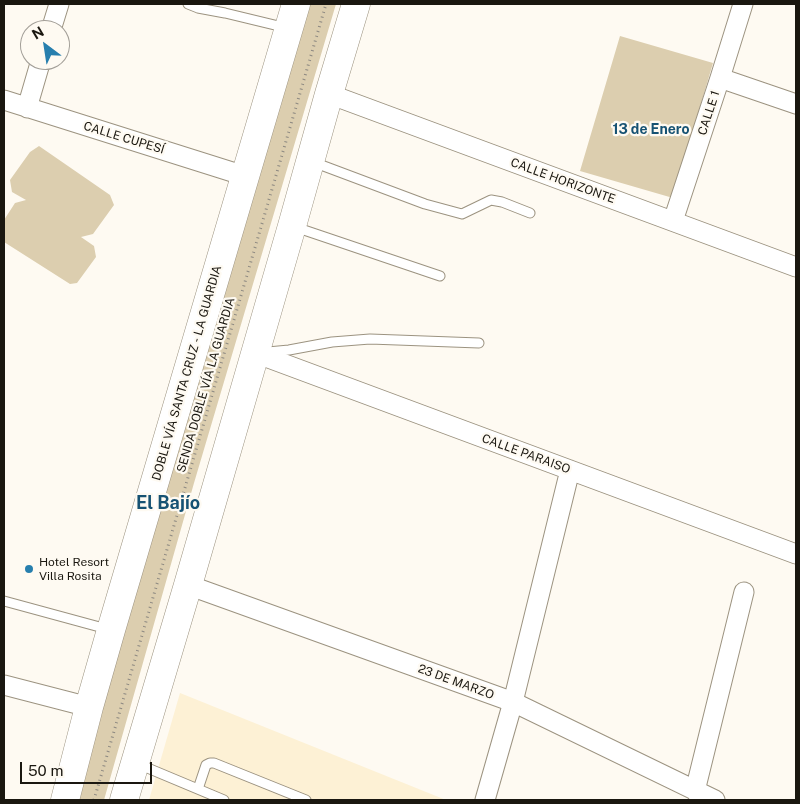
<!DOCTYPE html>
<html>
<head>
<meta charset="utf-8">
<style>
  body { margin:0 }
  #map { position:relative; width:800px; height:804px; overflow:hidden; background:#fefaf2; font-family:"Public Sans",sans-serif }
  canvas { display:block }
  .frame { position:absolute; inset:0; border:5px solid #1a1710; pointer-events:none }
  .north { position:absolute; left:20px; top:20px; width:50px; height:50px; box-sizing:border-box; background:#fefaf2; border:1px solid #a39f98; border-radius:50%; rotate:329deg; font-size:14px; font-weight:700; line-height:20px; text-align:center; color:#1a1710 }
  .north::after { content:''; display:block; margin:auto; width:18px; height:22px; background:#277fae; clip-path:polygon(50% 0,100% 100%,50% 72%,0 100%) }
  .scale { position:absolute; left:20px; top:762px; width:132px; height:22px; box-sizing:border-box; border:2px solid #1a1710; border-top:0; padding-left:6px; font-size:15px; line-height:18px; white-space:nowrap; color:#1a1710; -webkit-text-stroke:4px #fefaf2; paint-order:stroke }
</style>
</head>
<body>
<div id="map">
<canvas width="800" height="804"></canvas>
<div class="frame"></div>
<div class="north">N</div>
<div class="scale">50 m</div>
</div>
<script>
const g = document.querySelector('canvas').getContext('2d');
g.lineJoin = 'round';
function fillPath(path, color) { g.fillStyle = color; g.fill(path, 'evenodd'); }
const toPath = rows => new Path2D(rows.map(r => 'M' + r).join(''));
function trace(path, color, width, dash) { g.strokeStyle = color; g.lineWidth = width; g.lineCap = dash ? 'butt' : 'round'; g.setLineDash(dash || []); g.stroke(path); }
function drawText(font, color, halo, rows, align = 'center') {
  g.font = font + ' "Public Sans",sans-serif'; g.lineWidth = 4.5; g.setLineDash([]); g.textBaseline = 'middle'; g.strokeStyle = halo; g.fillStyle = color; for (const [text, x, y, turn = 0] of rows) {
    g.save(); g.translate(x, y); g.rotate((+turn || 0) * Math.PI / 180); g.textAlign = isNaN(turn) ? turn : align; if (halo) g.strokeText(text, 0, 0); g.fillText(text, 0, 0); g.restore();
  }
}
fillPath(toPath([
  [180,693,446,800,149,800]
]), '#fdf1d5');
fillPath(toPath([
  [307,4,336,4,194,483,104,800,77,800,123,636],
  [620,36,713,63,673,198,580,171],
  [39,146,110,195,114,205,93,234,81,237,94,246,96,257,77,283,70,284,4,242,4,220,15,203,26,200,12,192,10,180,30,152]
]), '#dcceaf');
const lane = toPath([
  [188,4,198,8,225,13,287,28],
  [313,162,425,204,462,214,491,200,502,202,530,213],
  [295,227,440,276],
  [268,352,289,350,332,342,370,339,479,343],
  [4,601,107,629],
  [138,764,224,800],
  [198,789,206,765,210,763,214,763,306,800]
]);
const street = toPath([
  [51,30,59,4],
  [720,78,796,104],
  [329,94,796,267],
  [4,100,245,176],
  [27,108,41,60],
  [673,221,720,78,743,4],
  [255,353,796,554],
  [188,585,513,702,715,800],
  [4,685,89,707],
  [695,791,744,592],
  [485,800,513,702,570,470]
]);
const highway = toPath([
  [65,800,89,707,111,630,296,4],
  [124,800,188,585,292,226,329,94,356,4]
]);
trace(lane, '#9c9380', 11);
trace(street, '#9c9380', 21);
trace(highway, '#9c9380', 29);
trace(toPath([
  [94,800,326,4]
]), '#8c8881', 3, [1, 4]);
trace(lane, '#fff', 9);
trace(street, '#fff', 19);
trace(highway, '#fff', 28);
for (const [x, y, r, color] of [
  [29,569,5,"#277fae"]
]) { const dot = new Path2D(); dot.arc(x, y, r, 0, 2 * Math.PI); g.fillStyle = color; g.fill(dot); trace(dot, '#fefaf2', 2); }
drawText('12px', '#1a1710', '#fefaf2', [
  ["CALLE 1",709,113,-72],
  ["CALLE CUPESÍ",124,138,17],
  ["CALLE HORIZONTE",563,181,20],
  ["DOBLE VÍA SANTA CRUZ - LA GUARDIA",187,373,-74],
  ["SENDA DOBLE VÍA LA GUARDIA",206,385,-74],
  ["CALLE PARAISO",526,454,20],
  ["23 DE MARZO",456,682,20]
]);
drawText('12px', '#1a1710', '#fefaf2', [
  ["Hotel Resort",39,562],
  ["Villa Rosita",39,576]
], 'left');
drawText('bold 14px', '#165273', '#fefaf2', [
  ["13 de Enero",651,130]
]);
drawText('bold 18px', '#165273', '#fefaf2', [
  ["El Bajío",168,503]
]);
</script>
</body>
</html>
